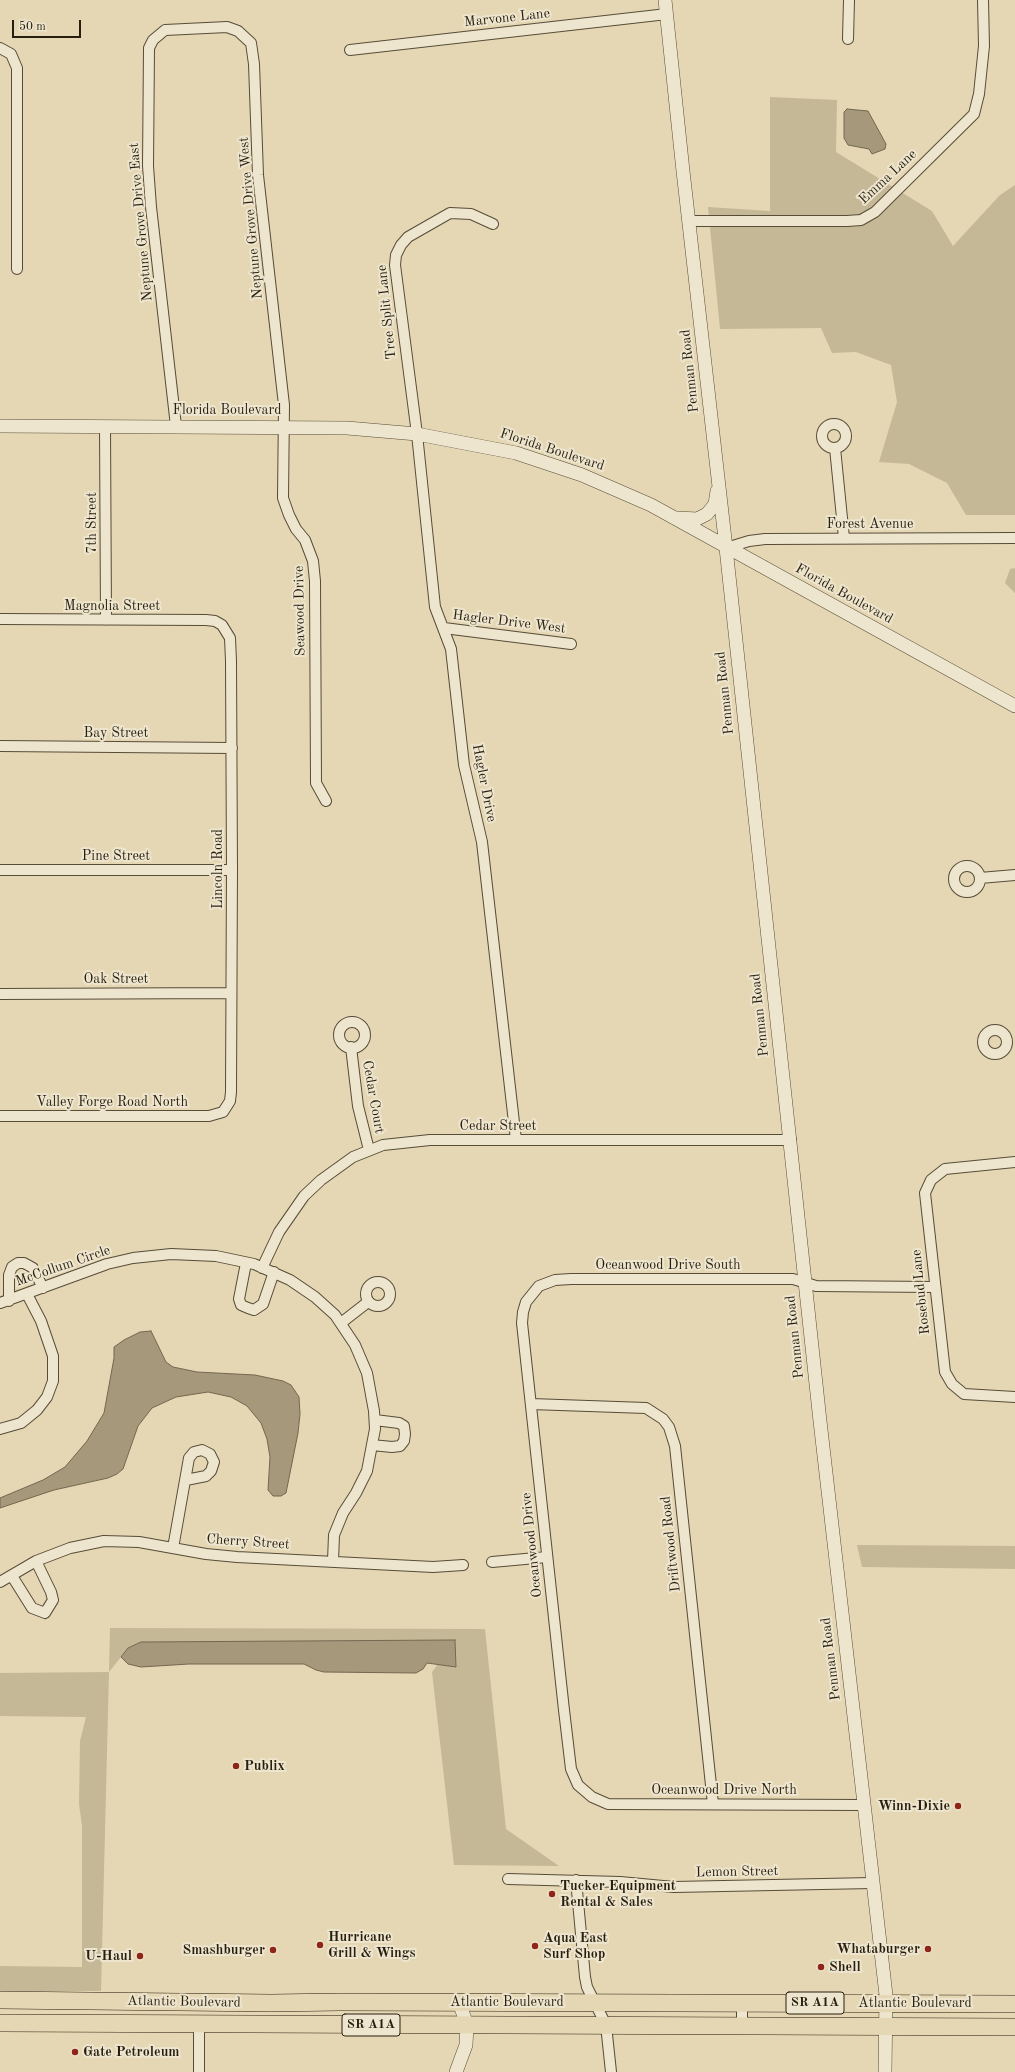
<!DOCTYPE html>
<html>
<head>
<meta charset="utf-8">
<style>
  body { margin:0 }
  #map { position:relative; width:1015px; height:2072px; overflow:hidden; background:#e5d7b3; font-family:"Old Standard TT",serif }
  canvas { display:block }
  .scale { position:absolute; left:12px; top:20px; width:69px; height:18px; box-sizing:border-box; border:2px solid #281e0f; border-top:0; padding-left:5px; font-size:12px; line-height:14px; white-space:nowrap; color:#281e0f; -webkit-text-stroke:3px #eee5ce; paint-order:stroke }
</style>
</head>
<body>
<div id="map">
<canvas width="1015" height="2072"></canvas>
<div class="scale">50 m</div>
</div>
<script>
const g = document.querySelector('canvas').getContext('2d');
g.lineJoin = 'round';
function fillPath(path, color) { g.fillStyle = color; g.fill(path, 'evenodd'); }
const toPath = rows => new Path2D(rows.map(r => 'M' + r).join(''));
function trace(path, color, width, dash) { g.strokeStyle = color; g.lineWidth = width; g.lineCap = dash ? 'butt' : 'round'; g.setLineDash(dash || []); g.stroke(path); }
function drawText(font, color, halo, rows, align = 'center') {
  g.font = font + ' "Old Standard TT",serif'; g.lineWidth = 4; g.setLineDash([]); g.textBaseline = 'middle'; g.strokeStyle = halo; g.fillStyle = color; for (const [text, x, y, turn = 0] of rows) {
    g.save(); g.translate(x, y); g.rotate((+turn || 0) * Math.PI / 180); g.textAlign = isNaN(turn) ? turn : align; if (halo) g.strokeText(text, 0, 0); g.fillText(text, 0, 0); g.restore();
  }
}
fillPath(toPath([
  [770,97,837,100,836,152,932,211,953,246,1000,195,1015,185,1015,515,966,515,947,483,909,464,879,462,897,402,891,365,856,352,832,353,821,328,720,329,708,207,770,211],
  [1015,568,1015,593,1005,583,1010,569],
  [857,1545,1015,1546,1015,1569,862,1567],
  [110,1628,485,1629,506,1829,559,1866,454,1865,432,1672,438,1664,456,1666,455,1640,141,1642,128,1648,109,1672,101,1991,0,1991,0,1966,82,1967,82,1826,79,1804,80,1741,86,1717,0,1716,0,1673,109,1672]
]), '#c5b897');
const water = toPath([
  [847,109,868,111,886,144,885,149,872,154,869,149,848,145,844,138,844,112,847,109],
  [151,1331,166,1362,173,1367,197,1372,255,1375,283,1381,291,1385,299,1397,300,1414,298,1433,286,1493,281,1496,273,1496,268,1490,270,1457,267,1439,261,1423,247,1406,231,1397,208,1392,176,1397,152,1408,138,1426,123,1469,117,1474,108,1478,54,1490,0,1508,0,1498,43,1480,65,1467,87,1441,104,1413,114,1358,114,1347,124,1340,140,1332,151,1331],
  [455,1640,456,1667,427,1663,423,1669,416,1673,324,1672,316,1670,304,1664,189,1664,141,1667,128,1664,121,1657,128,1648,141,1642,455,1640]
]);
fillPath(water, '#a5987b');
trace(water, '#736750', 1);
const minor = toPath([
  [848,39,849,0],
  [0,48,11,54,17,68,17,269],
  [350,50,667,14],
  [689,221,847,221,861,220,875,212,974,114,979,94,984,46,983,0],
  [493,224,471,214,450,213,408,237,401,245,396,255,395,265,417,434,435,607,451,649,464,765,482,842,516,1140],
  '822 436a12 12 0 1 1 24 0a12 12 0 1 1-24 0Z',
  [105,426,106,620],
  [176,426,151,207,148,166,149,48,153,40,165,30,227,27,238,31,251,43,254,64,258,175,284,405,283,498,289,515,296,529,305,540,313,561,315,581,316,783,326,801],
  [835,448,844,538],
  [726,548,749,541,765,539,1015,538],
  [0,619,206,620,215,621,222,625,230,638,231,661,232,870,231,1092,230,1101,223,1112,209,1116,0,1116],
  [444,628,571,644],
  [0,746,232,748],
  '954 879a13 13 0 1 1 26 0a13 13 0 1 1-26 0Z',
  [0,870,232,870],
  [980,878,1015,875],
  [0,994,231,993],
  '339 1035a13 13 0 1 1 26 0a13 13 0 1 1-26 0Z',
  '983 1042a12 12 0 1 1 24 0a12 12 0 1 1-24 0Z',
  [351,1047,358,1106,369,1150],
  [1015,1162,945,1169,931,1180,925,1193,945,1372,952,1384,964,1394,1015,1397],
  [246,1263,239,1299,241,1305,248,1308,254,1310,263,1304,274,1272],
  [262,1268,279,1232,304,1196,321,1180,353,1157,383,1145,430,1140,791,1140],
  '366 1294a12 12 0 1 1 24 0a12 12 0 1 1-24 0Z',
  [9,1301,9,1275,12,1267,18,1263,24,1263,33,1268,43,1288],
  [0,1303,107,1264,133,1258,171,1254,216,1256,254,1264,290,1280,315,1297,335,1315,355,1345,367,1373,374,1411,375,1429,367,1471,356,1493,343,1513,334,1535,333,1561],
  [341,1323,368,1302],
  [531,1404,646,1408,663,1419,669,1427,675,1446,713,1804],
  [0,1429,21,1423,37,1410,47,1397,53,1381,53,1356,41,1321,27,1294],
  [372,1445,392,1447,400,1446,404,1441,405,1434,404,1426,399,1423,375,1420],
  [173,1548,189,1458,194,1452,202,1450,210,1454,214,1462,211,1471,206,1476,186,1480],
  [492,1562,547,1557],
  [12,1576,32,1608,45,1613,53,1600,51,1592,36,1561],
  [0,1582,36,1561,70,1548,104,1541,139,1542,206,1554,237,1557,433,1567,463,1565],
  [863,1805,608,1804,592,1797,578,1785,571,1769,564,1710,522,1323,523,1312,526,1302,539,1286,555,1280,571,1279,793,1279,816,1286,934,1287],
  [508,1879,620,1882,674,1887,872,1883],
  [576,1880,585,1977,587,1987,606,2025,611,2072],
  [742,2003,742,2026],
  [199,2072,199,2024]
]);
const tertiary = toPath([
  [665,0,683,171,726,548,820,1421,886,1995,885,2072],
  [0,426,347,428,417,434,516,453,582,475,651,505,1015,706],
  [678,518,697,519,707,514,715,504,717,491],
  [456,2072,466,2045,467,2025,459,2002]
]);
const trunk = toPath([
  [0,2000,271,2003,340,2002,1015,2004],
  [0,2023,1015,2027]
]);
trace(minor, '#574c38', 12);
trace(tertiary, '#574c38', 14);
trace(trunk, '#281e0f', 18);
trace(minor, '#eee5ce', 10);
trace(tertiary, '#eee5ce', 13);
trace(trunk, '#e5d7b3', 17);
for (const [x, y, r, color] of [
  [236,1766,4,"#8f2418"],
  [958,1806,4,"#8f2418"],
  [552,1894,4,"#8f2418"],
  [320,1945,4,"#8f2418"],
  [535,1946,4,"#8f2418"],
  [928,1949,4,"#8f2418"],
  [273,1950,4,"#8f2418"],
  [140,1956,4,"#8f2418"],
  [821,1967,4,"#8f2418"],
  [75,2052,4,"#8f2418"]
]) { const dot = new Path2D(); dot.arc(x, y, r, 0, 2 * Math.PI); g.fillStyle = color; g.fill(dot); trace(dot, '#eee5ce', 1.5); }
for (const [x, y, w] of [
  [815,2003,58],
  [371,2025,58]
]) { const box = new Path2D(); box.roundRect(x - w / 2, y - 11, w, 22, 3); g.fillStyle = '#eee5ce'; g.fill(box); trace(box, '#281e0f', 1); }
drawText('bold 13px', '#281e0f', null, [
  ["SR A1A",815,2003],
  ["SR A1A",371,2025]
]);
drawText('14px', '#281e0f', '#eee5ce', [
  ["Marvone Lane",507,18,-6],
  ["Emma Lane",888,177,-43],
  ["Neptune Grove Drive West",251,218,-95],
  ["Neptune Grove Drive East",141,222,-95],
  ["Tree Split Lane",387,312,-96],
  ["Penman Road",690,371,-96],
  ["Florida Boulevard",227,410],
  ["Florida Boulevard",552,450,18],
  ["7th Street",92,523,-90],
  ["Forest Avenue",870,524],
  ["Florida Boulevard",844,594,29],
  ["Magnolia Street",112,606],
  ["Seawood Drive",300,611,-91],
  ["Hagler Drive West",509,622,7],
  ["Penman Road",725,693,-96],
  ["Bay Street",116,733],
  ["Hagler Drive",484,783,79],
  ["Pine Street",116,856],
  ["Lincoln Road",218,869,-90],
  ["Oak Street",116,979],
  ["Penman Road",760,1015,-96],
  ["Cedar Court",373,1097,80],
  ["Valley Forge Road North",112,1102],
  ["Cedar Street",498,1126],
  ["Oceanwood Drive South",668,1265],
  ["McCollum Circle",63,1266,-19],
  ["Rosebud Lane",921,1292,-96],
  ["Penman Road",795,1337,-96],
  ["Cherry Street",248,1542,4],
  ["Driftwood Road",671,1544,-96],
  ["Oceanwood Drive",532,1545,-96],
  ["Penman Road",831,1659,-97],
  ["Oceanwood Drive North",724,1790],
  ["Lemon Street",737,1872,-1],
  ["Atlantic Boulevard",184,2002,1],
  ["Atlantic Boulevard",507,2002],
  ["Atlantic Boulevard",915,2003]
]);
drawText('bold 14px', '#281e0f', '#eee5ce', [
  ["Publix",244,1766],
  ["Winn-Dixie",950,1806,"right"],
  ["Tucker Equipment",560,1886],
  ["Rental & Sales",560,1902],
  ["Hurricane",328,1937],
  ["Grill & Wings",328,1953],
  ["Aqua East",543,1938],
  ["Surf Shop",543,1954],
  ["Whataburger",920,1949,"right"],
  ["Smashburger",265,1950,"right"],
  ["U-Haul",132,1956,"right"],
  ["Shell",829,1967],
  ["Gate Petroleum",83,2052]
], 'left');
</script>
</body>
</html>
